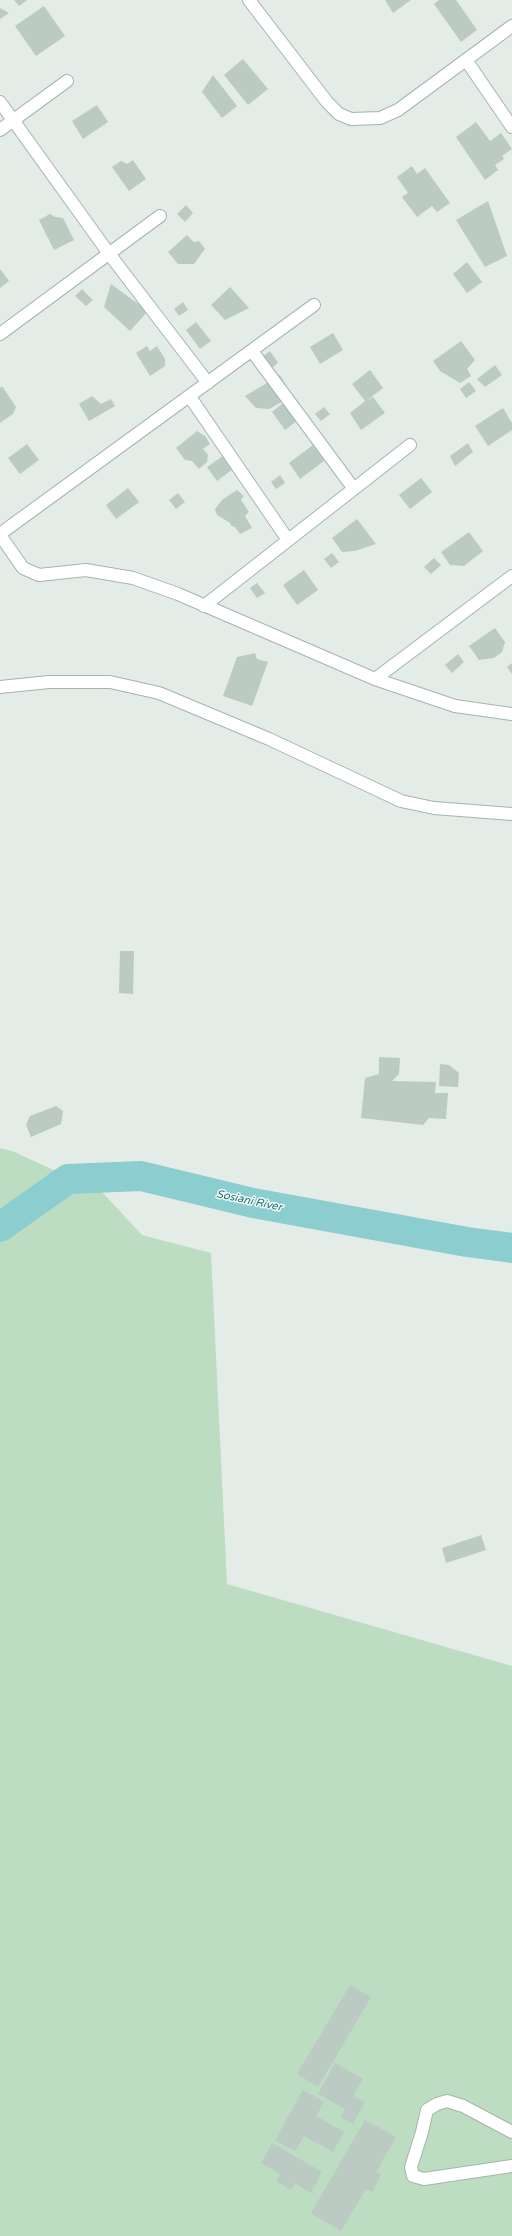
<!DOCTYPE html>
<html>
<head>
<meta charset="utf-8">
<style>
  body { margin:0 }
  canvas { display:block; background:#e3ece7 }
</style>
</head>
<body>
<canvas width="512" height="2236"></canvas>
<script>
const g = document.querySelector('canvas').getContext('2d');
g.lineJoin = 'round';
function fillPath(path, color) { g.fillStyle = color; g.fill(path, 'evenodd'); }
const toPath = rows => new Path2D(rows.map(r => 'M' + r).join(''));
function trace(path, color, width, dash) { g.strokeStyle = color; g.lineWidth = width; g.lineCap = dash ? 'butt' : 'round'; g.setLineDash(dash || []); g.stroke(path); }
function drawText(font, color, halo, rows, align = 'center') {
  g.font = font + ' "Varela Round",sans-serif'; g.lineWidth = 3; g.setLineDash([]); g.textBaseline = 'middle'; g.strokeStyle = halo; g.fillStyle = color; for (const [text, x, y, turn = 0] of rows) {
    g.save(); g.translate(x, y); g.rotate((+turn || 0) * Math.PI / 180); g.textAlign = isNaN(turn) ? turn : align; if (halo) g.strokeText(text, 0, 0); g.fillText(text, 0, 0); g.restore();
  }
}
fillPath(toPath([
  [0,1148,12,1151,102,1192,142,1235,211,1253,227,1584,512,1666,512,2236,0,2236]
]), '#bcddc1');
trace(toPath([
  [0,1227,68,1179,141,1176,253,1203,467,1242,512,1248]
]), '#8ccdd0', 30);
fillPath(toPath([
  [14,0,27,0,19,6],
  [385,0,411,0,393,13],
  [439,0,456,0,477,30,461,42,434,4],
  [44,6,65,36,36,56,15,26],
  [0,8,9,13,0,19],
  [243,59,268,89,248,105,224,75],
  [213,75,237,106,222,118,202,92],
  [97,105,108,122,83,139,72,121],
  [476,122,490,141,501,133,512,149,502,156,504,159,495,165,498,170,485,180,456,137],
  [133,160,146,179,129,191,112,167,121,161,127,164],
  [412,166,417,174,425,168,450,203,437,212,432,206,417,217,402,197,408,193,397,177],
  [488,201,507,256,485,267,456,220],
  [186,205,193,213,185,222,177,214],
  [50,214,55,217,63,218,74,240,54,250,39,220],
  [187,235,194,242,199,241,205,249,194,264,178,264,168,252],
  [467,262,482,282,467,293,453,274],
  [0,269,9,281,0,288],
  [111,284,148,311,130,331,104,307],
  [230,287,249,308,225,320,211,305],
  [82,289,93,300,86,306,75,296],
  [183,302,188,310,179,316,174,309],
  [196,322,211,341,200,349,186,330],
  [333,333,343,350,320,364,310,347],
  [461,341,475,360,467,369,471,376,460,383,440,371,433,361],
  [147,346,150,351,157,346,165,359,165,366,150,376,136,353],
  [270,351,278,363,263,374,255,362],
  [495,365,502,375,485,387,477,379],
  [370,370,383,388,366,401,373,397,385,413,361,430,350,413,365,401,352,384],
  [280,375,292,396,269,409,256,408,245,396],
  [469,382,476,391,466,398,460,389],
  [2,386,16,407,13,414,0,423,0,388],
  [92,396,101,404,111,399,115,406,89,421,79,404],
  [292,396,306,414,285,430,272,412],
  [324,407,330,414,321,421,315,414],
  [503,408,512,423,512,430,488,446,475,426],
  [197,431,205,436,210,444,203,449,208,455,207,462,199,469,192,461,185,460,176,448],
  [468,443,473,452,455,466,450,456],
  [27,444,39,460,20,474,8,458],
  [313,445,324,461,300,479,289,463],
  [223,456,233,469,217,481,207,467],
  [280,475,285,483,276,489,271,482],
  [421,478,432,492,410,509,399,495],
  [128,488,139,502,116,519,106,505],
  [237,490,244,496,241,500,249,512,245,516,252,528,240,534,234,526,232,527,230,523,217,515,215,509,223,499],
  [178,493,185,502,176,509,169,500],
  [357,519,376,544,355,551,342,552,332,538],
  [469,532,483,551,464,566,450,565,441,552],
  [332,553,339,562,331,568,324,559],
  [434,558,441,565,431,574,424,567],
  [304,570,318,590,297,605,283,585],
  [257,583,265,593,257,598,250,588],
  [495,628,505,642,502,652,494,658,479,660,469,646],
  [255,653,257,659,268,662,252,706,223,696,237,657],
  [458,654,464,662,452,673,445,665],
  [512,663,512,674,507,667],
  [120,951,134,951,133,994,119,993],
  [379,1057,400,1058,399,1074,392,1081,436,1082,435,1093,448,1093,446,1119,429,1118,423,1125,361,1118,365,1078,379,1074],
  [440,1064,449,1065,459,1073,458,1087,439,1086],
  [56,1106,63,1111,61,1124,31,1137,26,1125,30,1116],
  [481,1535,486,1550,446,1563,442,1548],
  [350,1985,371,1997,318,2087,297,2074],
  [335,2063,363,2079,353,2096,365,2102,353,2124,341,2117,345,2109,318,2094],
  [303,2090,324,2102,316,2116,344,2132,333,2152,304,2136,295,2151,275,2140],
  [365,2120,396,2137,376,2172,381,2175,372,2192,366,2189,341,2231,311,2213],
  [272,2143,322,2172,311,2193,295,2183,291,2190,276,2181,280,2174,261,2163]
]), '#bbcac2');
const minor = toPath([
  [249,0,327,102,339,114,351,119,380,118,398,110,512,26],
  [466,60,512,127],
  [0,102,110,255,208,383],
  [0,130,67,81],
  [0,334,160,216],
  [252,351,354,489],
  [190,397,288,540],
  [0,534,314,305],
  [0,535,23,568,39,575,86,570,133,578,178,594,375,679,455,706,512,714],
  [204,606,410,445],
  [375,679,512,576],
  [0,687,49,682,110,682,159,693,269,739,401,801,434,808,512,814],
  [512,2132,463,2106,447,2101,437,2104,427,2110,422,2132,411,2167,413,2176,424,2179,512,2166]
]);
trace(minor, '#a6b4ad', 14);
trace(minor, '#fff', 12);
drawText('italic 11px', '#1e7378', '#f3f9f5', [
  ["Sosiani River",249,1201,12]
]);
</script>
</body>
</html>
